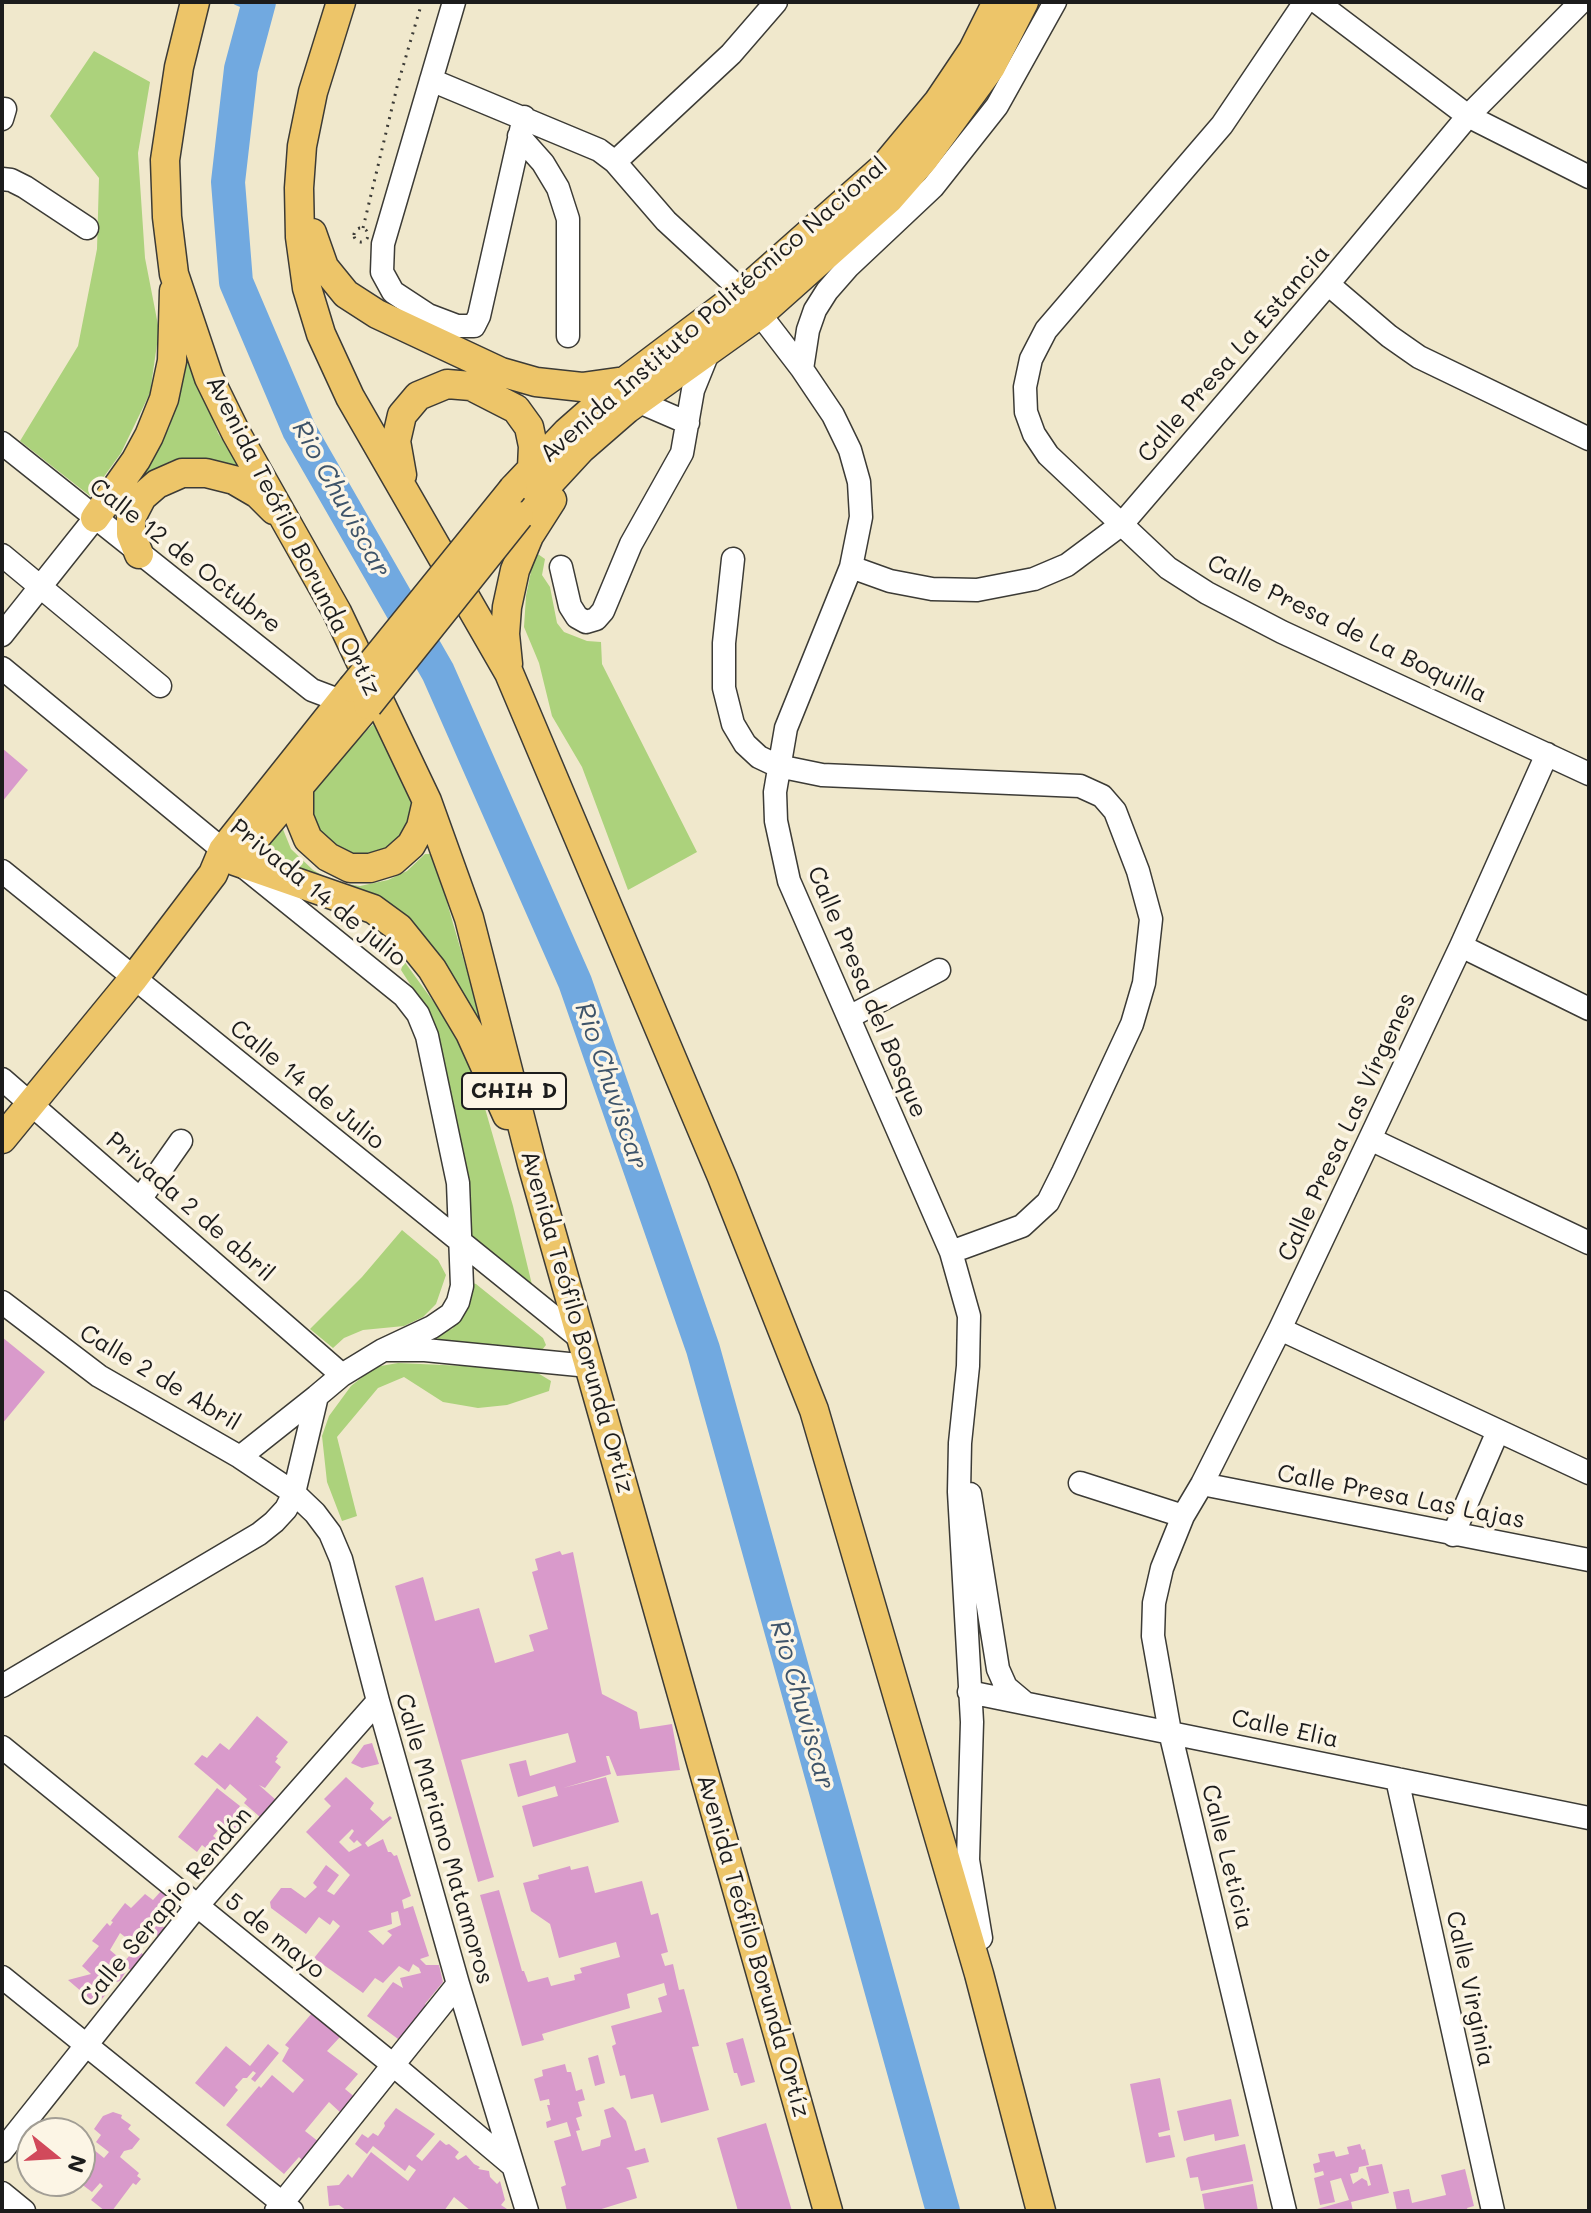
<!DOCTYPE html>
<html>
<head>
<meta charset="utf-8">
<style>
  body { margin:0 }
  #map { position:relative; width:1591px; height:2213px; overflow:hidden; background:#f0e8cc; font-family:Mali,sans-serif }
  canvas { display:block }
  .frame { position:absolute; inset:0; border:4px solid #1c1c1c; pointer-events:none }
  .north { position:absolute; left:16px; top:2117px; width:80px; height:80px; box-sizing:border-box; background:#fcf5e5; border:2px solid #a29e95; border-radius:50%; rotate:108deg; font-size:22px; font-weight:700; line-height:32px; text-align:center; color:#1c1c1c }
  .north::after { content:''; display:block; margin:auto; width:28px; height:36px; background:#d1495b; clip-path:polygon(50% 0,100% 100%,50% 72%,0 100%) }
</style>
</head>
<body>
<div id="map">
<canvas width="1591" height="2213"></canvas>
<div class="frame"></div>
<div class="north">N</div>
</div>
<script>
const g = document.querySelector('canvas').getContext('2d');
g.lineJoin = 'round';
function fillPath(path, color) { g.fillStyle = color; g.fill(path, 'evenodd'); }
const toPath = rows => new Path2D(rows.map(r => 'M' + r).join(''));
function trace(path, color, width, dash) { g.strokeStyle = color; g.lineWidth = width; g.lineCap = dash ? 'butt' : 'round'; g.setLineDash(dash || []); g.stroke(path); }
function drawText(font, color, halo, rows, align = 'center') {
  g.font = font + ' Mali,sans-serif'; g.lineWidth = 7; g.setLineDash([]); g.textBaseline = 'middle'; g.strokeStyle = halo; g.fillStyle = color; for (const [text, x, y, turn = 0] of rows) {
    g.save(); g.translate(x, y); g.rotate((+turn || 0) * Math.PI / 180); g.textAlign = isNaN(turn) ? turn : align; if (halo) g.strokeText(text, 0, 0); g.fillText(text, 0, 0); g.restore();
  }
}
fillPath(toPath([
  [94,51,150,82,138,153,145,258,159,330,150,393,121,453,90,496,20,441,78,346,97,249,99,178,50,116],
  [187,349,218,433,248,481,209,462,173,460,149,472,113,519,112,513,148,463,169,428,179,396,184,355],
  [535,552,545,559,542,575,550,587,557,623,564,632,587,641,601,642,602,664,697,852,628,890,582,767,552,716,539,663,524,627,526,596],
  [379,718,408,782,413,804,410,825,401,840,385,851,368,856,346,855,321,835,313,817,311,797,319,780],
  [280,822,291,849,313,870,334,882,360,886,388,880,407,871,425,854,433,854,486,1037,438,961,258,855],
  [404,961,438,1008,462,1049,478,1084,513,1206,534,1293,470,1240,417,995,401,970],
  [402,1230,438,1260,446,1275,436,1304,423,1317,404,1326,363,1330,344,1338,333,1348,310,1329,362,1277],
  [469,1282,476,1284,543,1338,546,1345,542,1350,429,1339,434,1335,452,1329,464,1314,469,1296],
  [398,1363,531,1369,551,1381,549,1391,507,1405,478,1408,443,1402,404,1377,378,1388,337,1437,357,1516,342,1521,327,1482,322,1436,329,1416,351,1386,375,1367]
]), '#acd27c');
trace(toPath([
  [236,2,257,11]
]), '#71a9e0', 6);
trace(toPath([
  [259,2,241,69,228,182,236,282,299,430,438,672,575,982,703,1349,943,2211]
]), '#71a9e0', 34);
fillPath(toPath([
  [2,748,28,770,2,802],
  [2,1337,45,1372,2,1424],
  [560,1551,562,1555,573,1552,602,1694,637,1712,640,1729,672,1724,680,1770,617,1776,609,1756,606,1756,611,1774,563,1788,606,1777,619,1822,533,1847,522,1806,558,1796,555,1786,518,1797,509,1764,526,1760,530,1776,576,1762,568,1733,461,1760,494,1877,478,1882,395,1586,423,1577,435,1621,479,1608,495,1663,534,1651,529,1635,548,1629,532,1572,538,1570,535,1559],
  [257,1716,288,1742,276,1757,278,1758,275,1762,281,1767,265,1788,259,1785,276,1800,260,1817,244,1803,247,1799,230,1784,225,1790,194,1764,202,1755,207,1758,220,1743,229,1750],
  [372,1743,379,1764,362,1768,351,1763,364,1745],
  [346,1777,374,1803,370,1809,383,1821,390,1816,392,1818,365,1843,368,1847,383,1839,388,1852,391,1852,394,1856,397,1855,411,1896,402,1900,404,1909,413,1906,429,1956,420,1959,426,1965,439,1965,443,1982,425,2004,427,2007,398,2039,367,2016,393,1982,403,1988,400,1978,421,1973,419,1968,413,1964,409,1972,399,1966,383,1983,375,1978,363,1993,314,1958,340,1926,333,1920,330,1925,319,1917,306,1934,271,1908,270,1902,281,1888,291,1888,305,1898,317,1887,313,1883,326,1865,339,1875,327,1891,334,1895,350,1875,306,1832,331,1806,324,1799],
  [352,1829,354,1831,349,1838,354,1843,357,1840,362,1845,349,1852,339,1842],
  [398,1911,401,1925,387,1931,392,1935,383,1945,368,1931,392,1924,391,1913],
  [217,1788,240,1806,238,1810,248,1818,233,1836,221,1827,213,1836,221,1843,213,1854,202,1845,197,1852,178,1837],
  [570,1866,571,1870,588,1866,595,1893,642,1881,651,1915,658,1913,668,1952,661,1954,665,1966,673,1964,679,1990,684,1989,699,2046,692,2047,709,2110,661,2123,653,2094,631,2099,625,2075,620,2076,612,2046,616,2044,611,2026,662,2012,658,1998,667,1995,664,1983,627,1994,630,2008,542,2034,544,2040,522,2046,480,1895,499,1890,522,1971,524,1971,528,1982,548,1977,551,1986,575,1980,574,1975,582,1973,580,1968,620,1957,616,1942,559,1958,550,1924,531,1911,523,1883,539,1879,538,1875],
  [161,1891,166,1896,158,1905,166,1908,170,1914,169,1918,163,1924,163,1927,168,1927,165,1942,155,1934,151,1937,148,1934,138,1947,120,1933,110,1950,124,1962,136,1948,147,1958,137,1976,128,1968,120,1981,116,1982,97,2005,68,1980,91,1974,82,1966,99,1946,92,1941,107,1923,110,1926,113,1922,111,1921,125,1903,131,1908,145,1894,153,1900],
  [312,2013,340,2037,327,2051,358,2074,345,2089,356,2098,342,2114,329,2102,305,2131,319,2142,303,2161,299,2157,284,2174,226,2125,259,2086,261,2088,272,2075,293,2093,304,2080,282,2061,289,2048,285,2045],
  [743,2038,755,2082,741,2086,737,2073,734,2073,726,2043],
  [268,2044,279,2053,255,2082,251,2079,256,2073,253,2071,247,2078,243,2078,235,2087,238,2090,224,2107,195,2083,226,2046,250,2066],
  [598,2055,605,2083,595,2086,588,2058],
  [565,2064,567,2072,571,2072,576,2091,582,2089,585,2100,578,2102,582,2116,576,2118,580,2130,576,2131,582,2151,600,2146,601,2140,611,2137,604,2110,613,2107,626,2121,635,2151,645,2148,649,2162,626,2168,629,2170,637,2198,595,2211,567,2211,561,2187,566,2185,554,2141,571,2136,567,2122,547,2128,546,2122,551,2120,547,2105,550,2105,549,2099,540,2101,534,2079,543,2076,542,2070],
  [1160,2078,1170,2130,1158,2133,1159,2137,1170,2135,1175,2157,1146,2163,1130,2084],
  [1231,2099,1239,2136,1215,2141,1214,2134,1184,2141,1177,2111],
  [396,2108,435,2134,416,2156,422,2161,440,2140,446,2145,449,2144,459,2152,455,2157,458,2160,466,2155,474,2164,480,2167,478,2169,489,2171,490,2177,497,2184,500,2181,505,2200,501,2205,510,2211,471,2211,454,2197,444,2211,347,2211,339,2205,329,2206,327,2186,339,2185,348,2174,352,2178,371,2152,408,2181,416,2170,409,2165,405,2171,373,2146,367,2154,355,2144,362,2134,368,2138,373,2133,378,2136,385,2126,384,2123],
  [113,2112,122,2115,121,2118,131,2125,128,2129,140,2139,132,2149,124,2151,120,2157,139,2173,137,2176,141,2179,136,2185,133,2183,112,2211,105,2211,91,2200,103,2186,100,2183,92,2192,80,2183,80,2155,88,2145,104,2158,109,2152,96,2142,101,2135,94,2129,103,2116],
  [766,2123,792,2211,738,2211,717,2138],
  [1245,2144,1253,2181,1201,2191,1198,2177,1190,2178,1186,2159,1188,2157],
  [1360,2144,1362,2150,1365,2149,1369,2165,1359,2167,1358,2172,1350,2174,1353,2184,1362,2178,1367,2181,1368,2186,1371,2185,1366,2167,1382,2164,1389,2193,1351,2202,1353,2211,1310,2211,1349,2200,1341,2178,1330,2181,1335,2202,1320,2205,1314,2178,1324,2175,1323,2171,1315,2173,1313,2164,1320,2162,1318,2154,1334,2151,1336,2157,1349,2154,1347,2147],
  [1465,2169,1474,2206,1467,2208,1468,2211,1397,2211,1393,2192,1409,2189,1412,2203,1446,2195,1441,2175],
  [1253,2184,1258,2211,1205,2211,1202,2194]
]), '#d99acb');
const minor = toPath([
  [454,2,383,244,382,272,393,292,428,315,457,326,474,326,479,316,524,117],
  [1305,2,1222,125,1046,330,1031,359,1025,387,1026,412,1034,434,1048,455,1168,568,1207,593,1282,632,1589,774],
  [1317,2,1468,116,1589,177],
  [431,80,599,150,615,162,666,221,743,292,802,369,833,415,850,450,859,482,861,517,851,567,786,728,775,792,776,821,789,881,951,1252,969,1316,968,1366,960,1443,959,1492,972,1722,968,1860,981,1938],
  [2,119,5,109],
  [519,136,543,163,558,188,568,219,568,336],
  [615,162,731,54,776,2],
  [2,179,11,180,25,187,87,228],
  [1328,284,1389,336,1419,357,1589,439],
  [802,369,808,330,815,310,827,291,848,267,933,187,997,106,1055,2],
  [637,401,688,423],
  [2,443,312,690,341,701],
  [2,555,160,686],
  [733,559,724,643,724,688,733,724,745,744,759,757,778,766,822,775,1080,786,1102,796,1115,811,1138,871,1151,919,1144,983,1132,1024,1063,1172,1048,1202,1022,1226,951,1252],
  [561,567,570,606,577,617,586,622,596,619,603,611,631,544,682,453,693,390,710,348],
  [851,567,890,581,932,589,977,590,1034,579,1067,565,1122,524,1328,284,1468,116,1581,2],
  [2,635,95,518],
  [2,668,223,850,404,996,418,1014,427,1036,458,1183,462,1286,458,1302,451,1314,432,1327,383,1350,342,1375,317,1396,294,1493,286,1509,274,1522,259,1534,2,1686],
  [2,871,581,1339],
  [1461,946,1589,1009],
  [849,1017,939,970],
  [2,1079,342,1375],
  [1370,1139,1589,1243],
  [141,1198,181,1141],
  [2,1302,99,1376,240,1457,294,1493,315,1513,330,1533,341,1559,378,1701,458,1984,527,2211],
  [1280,1329,1589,1473],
  [388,1350,425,1350,589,1366],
  [240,1457,317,1396],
  [1080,1483,1183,1516],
  [1202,1484,1589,1560],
  [970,1494,998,1669,1006,1687,1025,1703],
  [1453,1535,1498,1431],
  [969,1692,1589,1818],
  [2,1747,392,2064,512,2165],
  [1397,1779,1493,2211],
  [2,1977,292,2211],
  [2,2151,197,1906,378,1701],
  [2,2193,24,2211],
  [276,2211,458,1984],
  [1285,2211,1170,1732,1153,1636,1154,1603,1162,1568,1183,1516,1202,1484,1280,1329,1461,946,1547,754]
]);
const major = toPath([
  [195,2,179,67,165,160,167,217,174,274,209,378,236,433,337,612,427,801,469,918,532,1164,828,2211],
  [341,2,313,92,302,146,299,188,300,237,307,288,321,334,350,397,509,673,722,1177,814,1410,979,1974,1041,2211],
  [312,233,324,267,346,294,377,314,501,372,536,382,582,387,625,381],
  [402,475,396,441,402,415,418,396,447,384,471,386,516,409,529,427,533,446,532,468],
  [513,489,567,432,625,381,743,292,884,167,938,102,973,50,997,2],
  [519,516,581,449,627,409,760,314,889,199,924,159,991,67,1024,2],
  [95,518,136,460,149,436,164,399,172,361,174,291],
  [139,554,131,534,131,518,142,497,157,484,182,473,206,473,234,480,258,494,274,510],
  [508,664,505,634,507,607,515,570,529,536,552,500],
  [299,788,299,817,308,839,328,857,350,868,370,868,393,861,411,845,421,827,427,801],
  [248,847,368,705],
  [235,861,373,909,399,928,432,969,470,1033,507,1115],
  [2,1139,134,978,213,874,223,850,352,688]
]);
trace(minor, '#3c3b36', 25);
trace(major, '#3c3b36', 31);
trace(toPath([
  '354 235a7 7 0 1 1 14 0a7 7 0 1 1-14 0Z',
  [363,228,397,87,422,2]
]), '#3c3b36', 3, [2, 6]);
trace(minor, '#fff', 22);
trace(major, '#edc569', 28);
const majorBridge = toPath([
  [352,688,513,489],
  [368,705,519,516]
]);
trace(majorBridge, '#3c3b36', 31, []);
trace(majorBridge, '#edc569', 28);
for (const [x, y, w] of [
  [514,1091,104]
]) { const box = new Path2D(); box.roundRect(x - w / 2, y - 18, w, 36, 6); g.fillStyle = '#fcf5e5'; g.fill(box); trace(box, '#1c1c1c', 2); }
drawText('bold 22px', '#1c1c1c', null, [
  ["CHIH D",514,1091]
]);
drawText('24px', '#1c1c1c', '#fcf5e5', [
  ["Avenida Instituto Politécnico Nacional",714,310,-41],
  ["Calle Presa La Estancia",1234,354,-49],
  ["Avenida Teófilo Borunda Ortíz",293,536,63],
  ["Calle 12 de Octubre",185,556,38],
  ["Calle Presa de La Boquilla",1347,629,26],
  ["Privada 14 de julio",318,893,39],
  ["Calle Presa del Bosque",867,992,67],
  ["Calle 14 de Julio",307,1085,39],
  ["Calle Presa Las Vírgenes",1347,1127,-65],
  ["Privada 2 de abril",190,1207,41],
  ["Avenida Teófilo Borunda Ortíz",577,1322,74],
  ["Calle 2 de Abril",160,1378,31],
  ["Calle Presa Las Lajas",1401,1497,11],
  ["Calle Elia",1285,1729,12],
  ["Calle Mariano Matamoros",444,1839,74],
  ["Calle Leticia",1227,1857,76],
  ["Calle Serapio Rendón",166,1907,-50],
  ["5 de mayo",275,1936,39],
  ["Avenida Teófilo Borunda Ortíz",753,1946,74],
  ["Calle Virginia",1470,1989,78]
]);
drawText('italic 26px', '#3e546a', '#fcf5e5', [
  ["Rio Chuviscar",341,499,61],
  ["Rio Chuviscar",611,1086,71],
  ["Rio Chuviscar",802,1705,74]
]);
</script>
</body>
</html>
